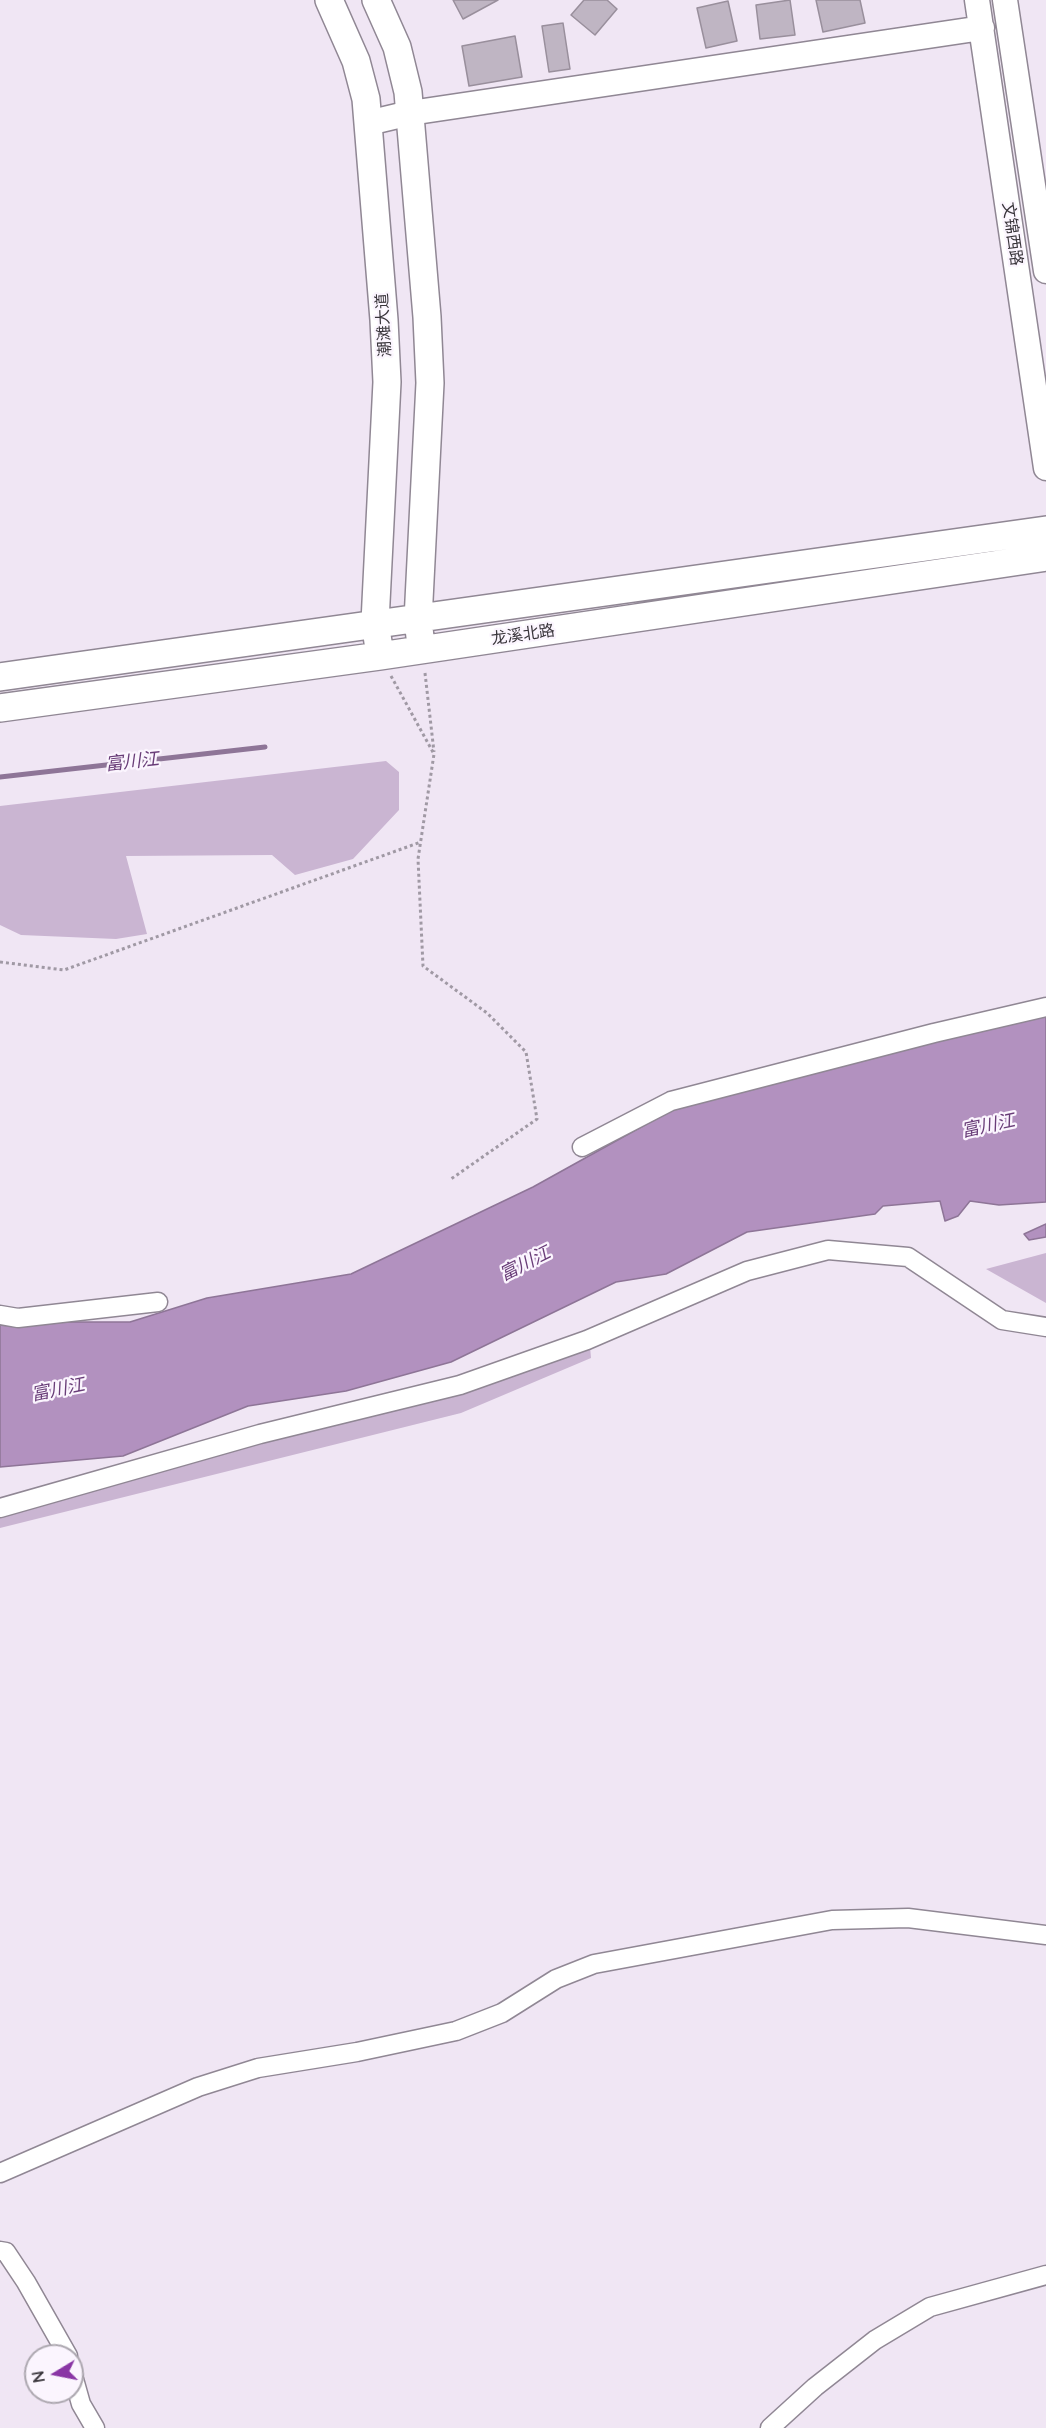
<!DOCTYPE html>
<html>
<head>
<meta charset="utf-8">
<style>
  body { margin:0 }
  #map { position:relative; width:1046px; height:2428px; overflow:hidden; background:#f0e6f4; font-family:Quicksand,sans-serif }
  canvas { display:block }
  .north { position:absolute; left:24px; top:2344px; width:60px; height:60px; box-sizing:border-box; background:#fbf5fe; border:2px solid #ada8b0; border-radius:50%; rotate:260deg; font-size:16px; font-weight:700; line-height:24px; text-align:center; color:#39353b }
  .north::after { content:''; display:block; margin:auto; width:21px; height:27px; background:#8a36a5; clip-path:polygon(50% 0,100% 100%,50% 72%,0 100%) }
</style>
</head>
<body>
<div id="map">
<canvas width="1046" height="2428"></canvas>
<div class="north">N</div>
</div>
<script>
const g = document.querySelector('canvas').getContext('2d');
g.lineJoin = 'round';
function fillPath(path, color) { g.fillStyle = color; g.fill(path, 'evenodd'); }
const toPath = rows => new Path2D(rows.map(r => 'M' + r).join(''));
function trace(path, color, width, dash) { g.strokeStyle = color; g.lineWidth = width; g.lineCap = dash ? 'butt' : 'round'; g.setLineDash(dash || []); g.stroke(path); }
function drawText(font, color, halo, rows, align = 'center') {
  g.font = font + ' Quicksand,"Noto Sans SC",sans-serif'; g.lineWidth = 4.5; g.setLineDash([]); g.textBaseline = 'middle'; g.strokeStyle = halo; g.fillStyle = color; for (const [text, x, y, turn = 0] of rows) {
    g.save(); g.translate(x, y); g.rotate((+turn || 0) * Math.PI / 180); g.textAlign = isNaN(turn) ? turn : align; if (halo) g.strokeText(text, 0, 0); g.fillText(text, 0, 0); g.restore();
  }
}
fillPath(toPath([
  [386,761,399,772,399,810,353,859,295,875,272,855,126,856,147,934,116,939,21,935,0,925,0,806],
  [1046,1253,1046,1303,986,1269],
  [590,1346,591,1358,461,1413,0,1528,0,1512]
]), '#cab5d2');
const water = toPath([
  [1046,1013,1046,1202,999,1205,970,1201,958,1216,945,1221,940,1201,883,1206,875,1214,747,1232,666,1274,616,1282,451,1362,346,1391,248,1406,123,1456,0,1467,0,1322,130,1322,207,1298,351,1274,533,1187,679,1106,1046,1013],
  [1046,1224,1046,1237,1029,1240,1024,1234,1046,1224]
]);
fillPath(water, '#b291bf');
trace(water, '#8e7597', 1.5);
trace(toPath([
  [0,777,265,747]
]), '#8e7597', 5);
const building = toPath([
  [453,0,498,0,463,19,453,0],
  [584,0,607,0,617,9,595,35,571,15,584,0],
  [790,0,795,35,760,39,756,5,790,0],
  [816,0,860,0,865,23,823,32,816,0],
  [728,1,737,41,706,48,697,8,728,1],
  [563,23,570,69,549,72,542,26,563,23],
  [515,36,522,77,469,86,462,46,515,36]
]);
fillPath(building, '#bfb5c3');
trace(building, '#998f9c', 1.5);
const minor = toPath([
  [582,1147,671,1101,934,1033,1046,1007],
  [0,1315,18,1318,158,1302],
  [0,1508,260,1434,460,1385,587,1340,747,1271,828,1250,908,1257,1002,1320,1046,1327],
  [0,2173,198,2087,258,2068,357,2052,456,2031,502,2013,556,1979,594,1964,832,1920,908,1918,1046,1935],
  [0,2251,6,2252,26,2282,68,2356],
  [72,2372,81,2404,95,2428],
  [770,2428,815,2387,875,2340,930,2307,1046,2275]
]);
const tertiary = toPath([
  [977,0,1046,468],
  [1005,0,1046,271],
  [368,123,410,113,982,28]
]);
const secondary = toPath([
  [329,0,356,61,366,99,384,320,387,382,375,622,378,642],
  [376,0,397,47,408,92,427,317,430,383,418,620,420,637],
  [0,677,1046,530],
  [0,708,380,656,1046,557]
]);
trace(minor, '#908794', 21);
trace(tertiary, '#908794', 27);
trace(secondary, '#908794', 30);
trace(toPath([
  [425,673,434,752],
  [391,676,434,754,418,859,423,966,487,1013,526,1052,537,1119,451,1179],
  [0,962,64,970,421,842]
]), '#a099a4', 3, [3, 3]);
trace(minor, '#fff', 18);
trace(tertiary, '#fff', 24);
trace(secondary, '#fff', 27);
drawText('16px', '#39353b', '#fbf5fe', [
  ["文锦西路",1012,234,82],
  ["潮滩大道",384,325,-93],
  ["龙溪北路",523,635,-8]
]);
drawText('italic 18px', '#693d78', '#fbf5fe', [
  ["富川江",132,762,-6],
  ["富川江",988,1126,-12],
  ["富川江",525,1264,-27],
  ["富川江",58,1390,-11]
]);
</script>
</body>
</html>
